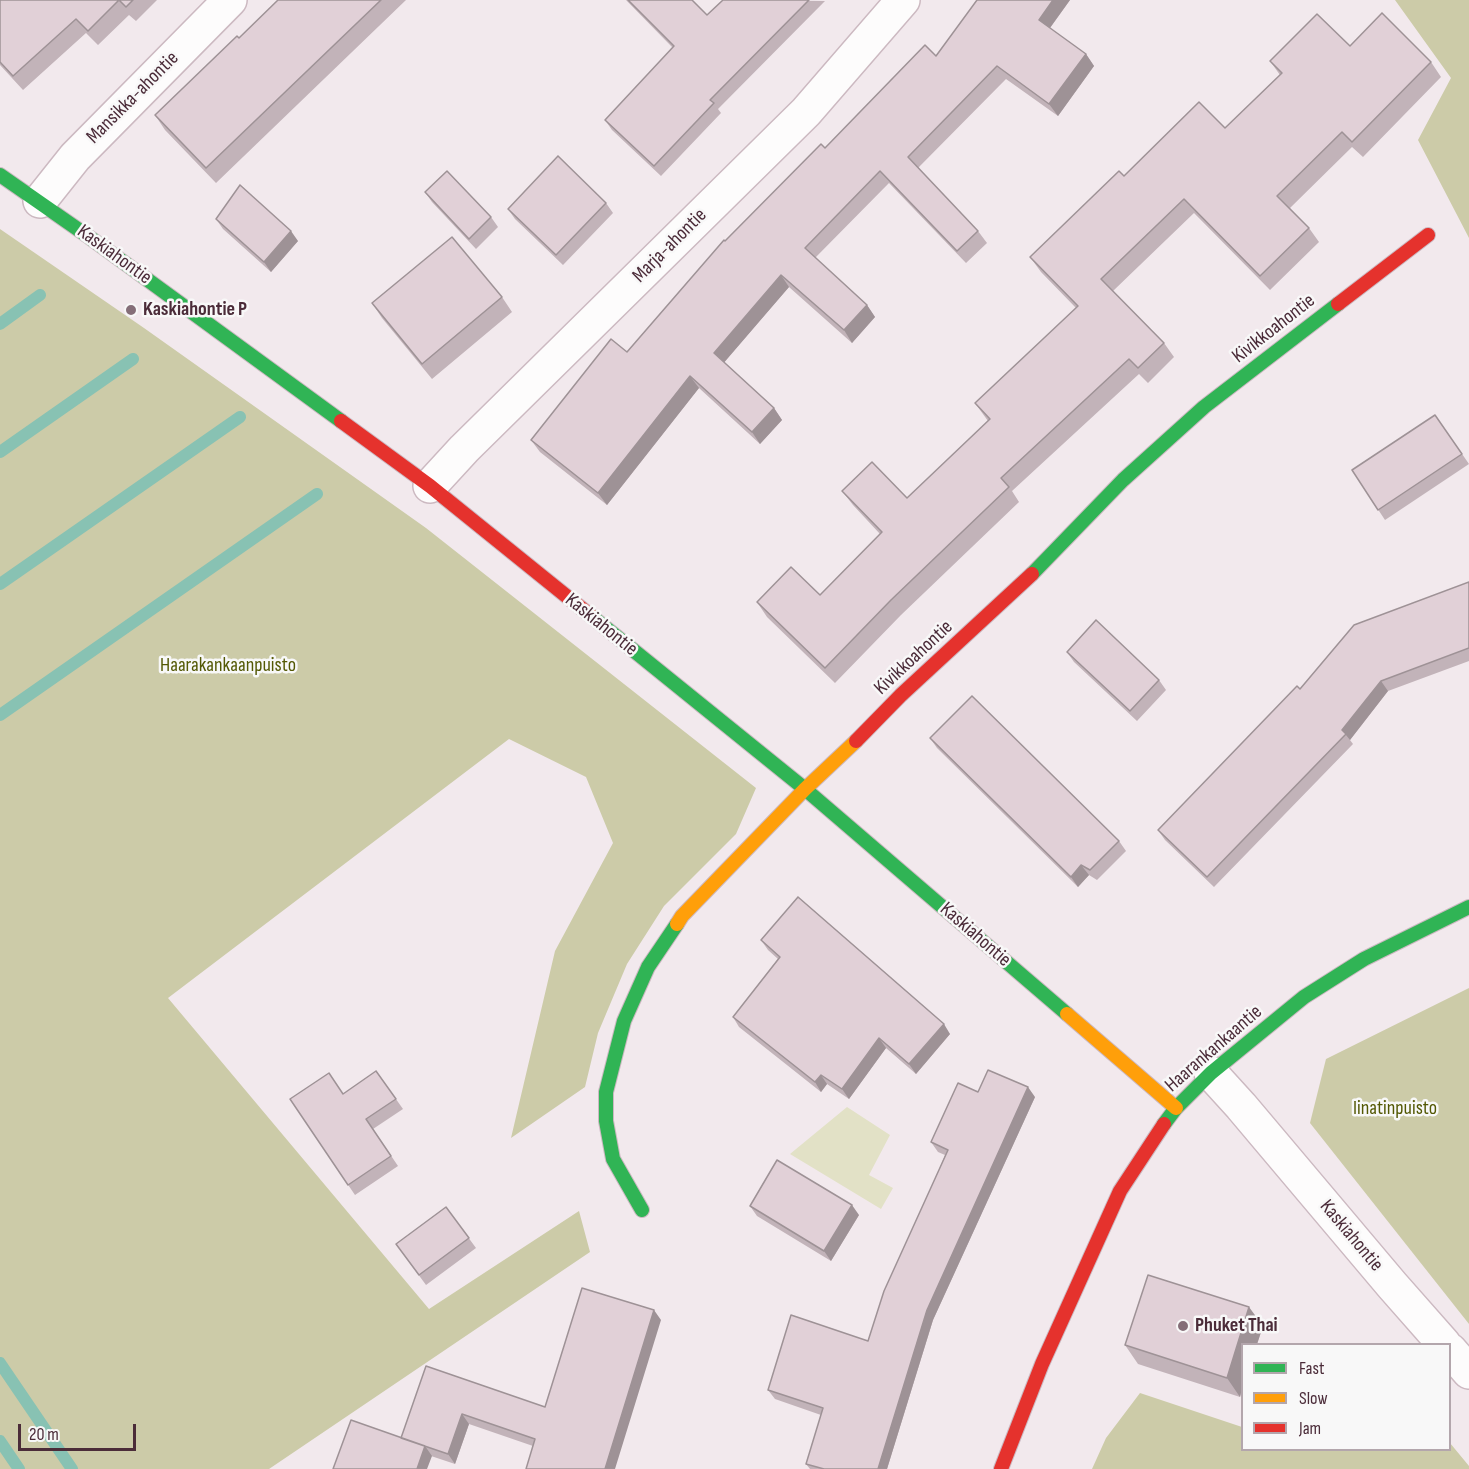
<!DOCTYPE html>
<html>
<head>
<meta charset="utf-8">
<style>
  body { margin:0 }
  #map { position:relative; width:1469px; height:1469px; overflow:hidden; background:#f2e9ed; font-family:"Sofia Sans Condensed",sans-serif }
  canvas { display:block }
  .legend { position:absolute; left:1241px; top:1343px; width:210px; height:108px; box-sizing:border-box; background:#f8f8f8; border:2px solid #b3a6ac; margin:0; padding:8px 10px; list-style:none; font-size:18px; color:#4b2c39 }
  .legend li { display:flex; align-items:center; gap:12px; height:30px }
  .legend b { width:30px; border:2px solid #b3a6ac }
  .scale { position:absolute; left:18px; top:1424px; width:118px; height:27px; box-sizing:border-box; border:3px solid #4b2c39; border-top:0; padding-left:8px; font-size:18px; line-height:21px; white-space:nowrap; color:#4b2c39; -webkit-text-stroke:4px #f8f8f8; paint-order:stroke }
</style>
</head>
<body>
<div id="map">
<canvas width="1469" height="1469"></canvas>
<ul class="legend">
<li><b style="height:8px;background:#30b455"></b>Fast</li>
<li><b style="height:8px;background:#ff9f0a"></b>Slow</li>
<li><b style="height:8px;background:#e5322d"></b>Jam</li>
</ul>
<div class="scale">20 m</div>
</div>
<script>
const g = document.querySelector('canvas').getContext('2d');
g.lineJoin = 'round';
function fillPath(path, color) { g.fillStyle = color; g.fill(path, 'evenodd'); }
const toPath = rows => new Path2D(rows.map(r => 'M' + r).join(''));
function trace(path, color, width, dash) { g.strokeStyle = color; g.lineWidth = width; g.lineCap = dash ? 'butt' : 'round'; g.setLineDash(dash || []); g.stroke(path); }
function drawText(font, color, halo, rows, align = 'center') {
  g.font = font + ' "Sofia Sans Condensed",sans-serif'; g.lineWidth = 5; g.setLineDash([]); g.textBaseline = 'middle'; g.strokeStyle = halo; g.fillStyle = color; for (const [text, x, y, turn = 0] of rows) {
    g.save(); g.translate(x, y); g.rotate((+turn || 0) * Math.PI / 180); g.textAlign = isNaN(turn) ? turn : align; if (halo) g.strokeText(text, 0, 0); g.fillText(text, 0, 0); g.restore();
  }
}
fillPath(toPath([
  [847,1107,890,1135,869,1175,893,1188,881,1209,790,1154]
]), '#e2e1c6');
fillPath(toPath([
  [1395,0,1469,0,1469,238,1418,140,1451,78],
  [0,229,144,328,426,528,756,788,736,834,664,906,627,964,598,1033,585,1087,511,1138,555,951,613,843,586,777,509,739,168,998,429,1309,579,1211,590,1252,269,1469,0,1469],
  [1469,988,1469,1324,1310,1123,1326,1059],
  [1140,1393,1242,1427,1242,1450,1450,1450,1450,1443,1469,1466,1469,1469,1092,1469,1106,1438]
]), '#cccba8');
trace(toPath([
  [0,324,40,295],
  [0,452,133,359],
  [0,584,240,417],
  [0,715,317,494],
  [0,1363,72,1469],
  [0,1441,19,1469]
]), '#88c2b3', 12);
const street = toPath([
  [40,201,75,157,230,0],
  [430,486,464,449,806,112,903,0],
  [1211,1073,1241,1106,1392,1285,1444,1344],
  [1450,1350,1469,1372]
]);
const fast = toPath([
  [0,175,89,237,341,421],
  [1032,574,1123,480,1204,407,1338,304],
  [591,616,805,789,1067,1014],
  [1164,1124,1176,1108,1211,1073,1304,997,1364,959,1469,907],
  [642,1210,613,1159,606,1121,606,1092,624,1021,648,967,677,924]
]);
const slow = toPath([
  [677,924,682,916,805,789,856,741],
  [1067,1014,1176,1108]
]);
const jam = toPath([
  [1338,304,1428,235],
  [341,421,430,486,591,616],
  [856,741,901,695,1032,574],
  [1001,1469,1042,1364,1120,1191,1164,1124]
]);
trace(street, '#ccb9c1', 36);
trace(fast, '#ccb9c1', 16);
trace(slow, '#ccb9c1', 16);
trace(jam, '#ccb9c1', 16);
trace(street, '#fdfcfc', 33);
trace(fast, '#30b455', 14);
trace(slow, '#ff9f0a', 14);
trace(jam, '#e5322d', 14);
fillPath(toPath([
  [0,0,157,0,136,21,129,15,98,45,86,33,23,90,0,65],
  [278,0,406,0,216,183,165,130,155,115,239,38],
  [626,0,692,0,707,15,723,0,825,1,718,109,721,113,661,176,612,130,605,120,673,48],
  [977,0,1070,0,1050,28,1086,54,1094,66,1058,116,1006,79,918,168,978,231,987,243,966,263,889,183,815,258,867,305,875,317,852,343,789,287,724,362,774,408,782,420,760,444,699,388,607,505,540,452,531,440,627,352,725,241,825,148,936,56],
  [1350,46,1431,62,1441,77,1363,157,1352,147,1290,208,1309,228,1319,242,1270,290,1194,213,1113,291,1164,343,1174,357,1148,383,1139,374,1012,491,1019,502,901,615,835,683,767,617,757,602,820,595,880,534,853,505,842,491,907,498,988,421,975,403,1076,308,1041,272,1030,257,1124,176,1225,128,1280,75,1270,61],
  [425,192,491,217,498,227,476,249,432,202],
  [606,203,613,213,563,265,515,219,508,209],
  [216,219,298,241,271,272,223,229],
  [502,297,512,312,432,379,382,318,372,303],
  [1435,415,1469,464,1385,520,1352,470],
  [1469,582,1469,661,1388,691,1350,740,1353,744,1214,887,1165,840,1158,830,1300,689],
  [1067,652,1159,680,1166,690,1137,721,1074,662],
  [930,738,1119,841,1126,851,1097,880,1089,875,1078,887,937,748],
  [761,940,950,1034,916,1074,886,1048,849,1099,827,1084,821,1092,739,1027,733,1017,778,959,768,950],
  [376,1071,403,1109,373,1129,398,1166,355,1195,290,1099,343,1094],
  [978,1092,1035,1097,933,1320,887,1469,810,1469,806,1464,821,1415,775,1399,768,1390,868,1341,945,1155,938,1152,931,1142],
  [750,1206,859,1215,831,1261,757,1216],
  [446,1207,476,1248,426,1285,396,1244],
  [661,1320,533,1446,469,1424,455,1464,431,1456,401,1438,426,1366,545,1407],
  [1263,1326,1240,1397,1138,1364,1125,1345]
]), '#c2b3b9');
fillPath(toPath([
  [1053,0,1070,0,1047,32,1039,20],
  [1086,54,1094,66,1058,116,1049,104],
  [291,231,298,241,271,272,264,262],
  [781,275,789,287,722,365,714,353],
  [867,305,875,317,852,343,844,330],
  [690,376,699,388,607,505,598,493],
  [774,408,782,420,760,444,752,432],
  [1381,681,1388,691,1350,740,1342,730],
  [1081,865,1089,875,1078,887,1071,877],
  [944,1024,950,1034,916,1074,909,1064],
  [879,1038,886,1048,849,1099,842,1089],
  [821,1075,827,1084,821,1092,815,1082],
  [1028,1087,1035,1097,933,1320,887,1469,878,1469,927,1310],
  [852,1205,859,1215,831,1261,824,1251],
  [1249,1307,1263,1326,1257,1344,1242,1344,1242,1388,1240,1397,1227,1378],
  [654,1310,661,1320,615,1469,605,1469],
  [462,1414,469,1424,455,1464,448,1454],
  [425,1446,432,1456,427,1469,417,1469]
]), '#9e9296');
const building = toPath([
  [0,0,133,0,126,7,119,0,88,31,76,19,13,76,0,62,0,0],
  [278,0,381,0,206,168,155,115,237,36,239,38,278,0],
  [628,0,692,0,707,15,723,0,809,0,710,100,714,103,654,166,605,120,674,46,628,0],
  [977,0,1053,0,1039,20,1086,54,1049,104,997,66,908,157,978,231,957,251,880,171,805,248,867,305,844,330,781,275,714,353,774,408,752,432,690,376,598,493,531,440,611,339,627,352,724,240,725,241,821,144,825,148,925,45,936,56,977,0],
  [1382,13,1431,62,1352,142,1342,132,1277,196,1309,228,1260,276,1184,199,1101,279,1164,343,1138,368,1129,359,1001,478,1009,487,891,600,825,668,757,602,791,567,820,595,882,532,842,491,872,462,907,498,990,419,975,403,1078,306,1030,257,1119,171,1124,176,1199,102,1225,128,1282,73,1270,61,1317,14,1350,46,1382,13],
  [558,156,606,203,556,255,508,209,558,156],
  [447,171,491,217,469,239,425,192,447,171],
  [240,185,291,231,264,262,216,219,240,185],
  [452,237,502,297,422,364,372,303,452,237],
  [1435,415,1462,454,1378,510,1352,470,1435,415],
  [1469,582,1469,648,1381,681,1342,730,1346,734,1207,877,1158,830,1297,686,1300,689,1354,625,1469,582],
  [1096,620,1159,680,1130,711,1067,652,1096,620],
  [972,696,1119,841,1090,870,1081,865,1071,877,930,738,972,696],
  [798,897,944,1024,909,1064,879,1038,842,1089,821,1075,815,1082,733,1017,780,957,761,940,798,897],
  [988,1070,1028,1087,927,1310,878,1469,824,1469,806,1464,823,1408,768,1390,791,1315,868,1341,884,1291,948,1150,931,1142,958,1083,978,1092,988,1070],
  [376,1071,396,1099,366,1119,391,1156,348,1185,290,1099,329,1073,343,1094,376,1071],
  [777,1160,852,1205,824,1251,750,1206,777,1160],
  [446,1207,469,1238,419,1275,396,1244,446,1207],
  [1148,1275,1249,1307,1227,1378,1125,1345,1148,1275],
  [582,1288,654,1310,605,1469,526,1469,535,1439,462,1414,448,1454,401,1438,426,1366,545,1407,582,1288],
  [351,1420,425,1446,417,1469,333,1469,351,1420]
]);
fillPath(building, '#e1d0d7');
trace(building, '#9e9296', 1.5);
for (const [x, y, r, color] of [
  [131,310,6,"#856e78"],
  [1183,1326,6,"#856e78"]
]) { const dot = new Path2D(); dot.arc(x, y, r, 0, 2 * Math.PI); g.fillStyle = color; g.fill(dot); trace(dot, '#f8f8f8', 2); }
drawText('20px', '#4b2c39', '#f8f8f8', [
  ["Mansikka-ahontie",133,98,-45],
  ["Marja-ahontie",670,246,-45],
  ["Kaskiahontie",114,255,36],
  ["Kivikkoahontie",1274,329,-38],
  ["Kaskiahontie",601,625,39],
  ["Kivikkoahontie",914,658,-43],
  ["Kaskiahontie",975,935,41],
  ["Haarankankaantie",1214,1049,-41],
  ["Kaskiahontie",1351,1236,50]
]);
drawText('bold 20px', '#4b2c39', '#f8f8f8', [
  ["Kaskiahontie P",143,310],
  ["Phuket Thai",1195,1326]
], 'left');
drawText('20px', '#535804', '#f8f8f8', [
  ["Haarakankaanpuisto",228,666],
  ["Iinatinpuisto",1395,1109]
]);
</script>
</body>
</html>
